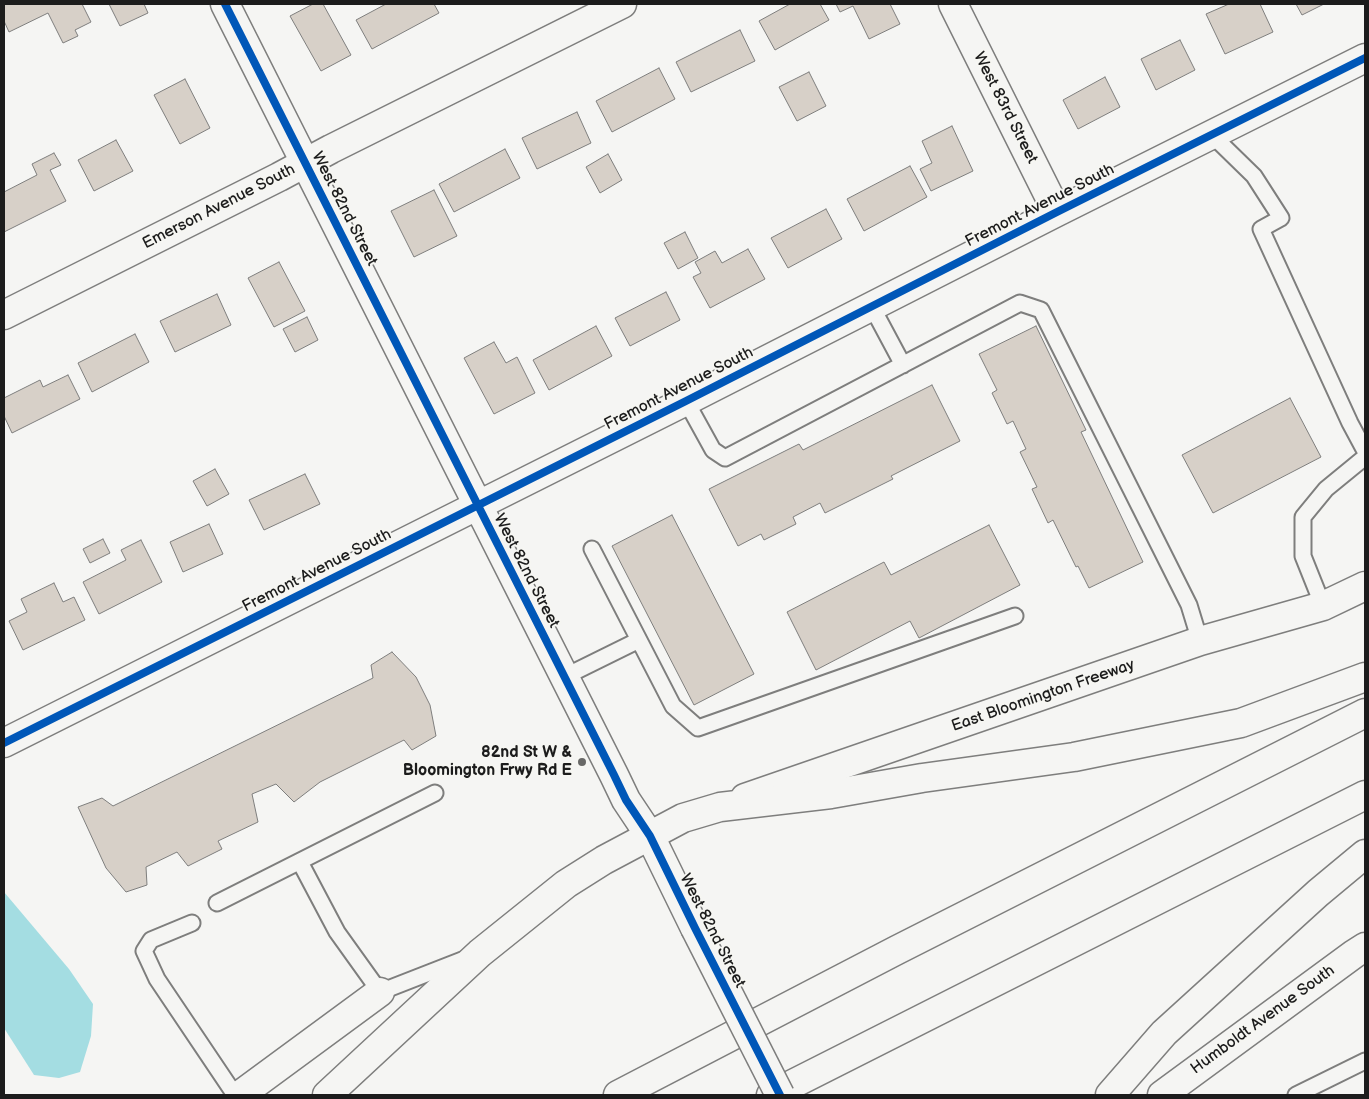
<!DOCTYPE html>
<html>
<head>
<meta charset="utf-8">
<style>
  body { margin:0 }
  #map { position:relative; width:1369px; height:1099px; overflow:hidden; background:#f5f5f3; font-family:"Balsamiq Sans",sans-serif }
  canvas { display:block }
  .frame { position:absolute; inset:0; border:5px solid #1c1c1c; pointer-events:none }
</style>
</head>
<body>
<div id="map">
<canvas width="1369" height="1099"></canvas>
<div class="frame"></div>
</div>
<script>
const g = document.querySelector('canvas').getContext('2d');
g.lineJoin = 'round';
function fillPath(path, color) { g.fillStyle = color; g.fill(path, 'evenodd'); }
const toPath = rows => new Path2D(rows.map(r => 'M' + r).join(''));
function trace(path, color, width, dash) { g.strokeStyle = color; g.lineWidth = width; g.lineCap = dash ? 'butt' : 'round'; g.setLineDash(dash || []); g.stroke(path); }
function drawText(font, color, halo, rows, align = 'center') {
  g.font = font + ' "Balsamiq Sans",sans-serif'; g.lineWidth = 4; g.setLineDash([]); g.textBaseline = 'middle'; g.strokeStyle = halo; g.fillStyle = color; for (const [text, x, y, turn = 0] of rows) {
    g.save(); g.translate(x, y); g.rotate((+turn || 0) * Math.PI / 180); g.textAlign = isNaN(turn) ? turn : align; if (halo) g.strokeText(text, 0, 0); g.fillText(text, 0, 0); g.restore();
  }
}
fillPath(toPath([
  [4,892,69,969,93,1004,91,1036,80,1072,59,1078,34,1075,4,1028]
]), '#a4dde2');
const building = toPath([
  [4,4,82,4,91,22,75,30,78,36,63,43,48,13,9,32,4,21,4,4],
  [109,4,144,4,148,13,120,26,109,4],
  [313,4,323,4,351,55,321,71,290,16,313,4],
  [386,4,434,4,439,13,372,49,356,20,386,4],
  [790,4,820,4,829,20,775,50,759,21,790,4],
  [836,4,890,4,900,24,869,39,853,6,840,12,836,4],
  [1229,4,1260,4,1273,32,1225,54,1206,14,1229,4],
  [1296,4,1324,4,1302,15,1296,4],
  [740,30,755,61,691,92,676,62,740,30],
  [1180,40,1195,70,1156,90,1141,59,1180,40],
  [659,68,675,99,612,132,596,101,659,68],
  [809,72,826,106,797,121,779,87,809,72],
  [1105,77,1120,107,1078,129,1063,100,1105,77],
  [185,79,210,128,180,144,154,95,185,79],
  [577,112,591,143,537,169,522,138,577,112],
  [952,126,973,171,931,191,920,169,932,163,922,141,952,126],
  [116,140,133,171,94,191,78,160,116,140],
  [505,149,520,178,454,212,439,184,505,149],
  [54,153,61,165,50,170,66,201,4,232,4,192,37,175,32,164,54,153],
  [608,154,622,180,600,193,586,167,608,154],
  [910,166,927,197,864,231,847,199,910,166],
  [434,190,457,236,414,257,391,211,434,190],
  [826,209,842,239,788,268,771,238,826,209],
  [685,232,698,258,678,269,664,243,685,232],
  [748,249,765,279,710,308,693,277,701,273,695,262,715,251,722,263,748,249],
  [279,262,305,311,274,327,248,278,279,262],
  [666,292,680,320,630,346,615,318,666,292],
  [217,294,231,325,175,352,160,321,217,294],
  [307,317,318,340,295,352,283,329,307,317],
  [596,326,612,356,549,390,533,360,596,326],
  [1036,326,1086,430,1081,432,1143,562,1089,588,1078,566,1076,567,1053,520,1048,523,1032,489,1037,487,1020,452,1026,449,1013,421,1007,424,992,393,997,390,979,354,1036,326],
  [135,334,149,362,92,392,78,363,135,334],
  [494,342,506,363,517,357,535,393,494,414,464,358,494,342],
  [68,375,80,399,12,433,4,416,4,398,40,380,43,387,68,375],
  [932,385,960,441,891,476,893,479,825,513,820,503,793,517,796,524,764,540,761,534,738,546,709,489,799,444,803,450,932,385],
  [1290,398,1321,457,1213,513,1182,455,1290,398],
  [215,469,229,494,207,506,193,481,215,469],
  [305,474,320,504,264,530,249,500,305,474],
  [672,515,754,674,694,705,612,546,672,515],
  [209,524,223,554,183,572,170,542,209,524],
  [989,525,1020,585,919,638,910,621,816,670,787,612,884,562,891,575,989,525],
  [103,539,110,553,90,563,83,549,103,539],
  [141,540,162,582,99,614,83,582,126,560,121,550,141,540],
  [54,583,63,602,74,597,85,620,23,650,9,621,27,612,21,599,54,583],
  [392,652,416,677,430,705,436,736,412,750,404,740,320,782,294,802,276,784,252,794,258,822,218,841,222,849,188,866,177,852,146,867,147,885,126,892,106,868,78,807,102,798,113,806,373,678,371,665,392,652]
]);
fillPath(building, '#d7d0c8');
trace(building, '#7e7e7d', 1);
const service = toPath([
  [1212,135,1254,176,1281,218,1261,229,1350,423,1365,451],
  [872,307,903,365],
  [686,401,713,450,725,458,1020,303,1041,310,1189,605,1200,641],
  [592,549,639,640],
  [1323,606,1303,556,1303,517,1326,489,1365,457],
  [564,677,639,640,673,706,698,728,1015,616],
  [300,862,337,932,380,992,462,960],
  [217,903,435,793],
  [192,923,151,940,144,951,157,979,235,1095],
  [1296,1095,1365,1061]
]);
const minor = toPath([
  [953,4,1057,212],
  [4,315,279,177,331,149,622,4],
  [4,743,686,401,1057,212,1365,58],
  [745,798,1200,641,1323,606,1365,586],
  [240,1095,380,992],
  [1162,1095,1354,954,1365,947]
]);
const tertiary = toPath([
  [225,4,614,775,626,800,650,836,695,928]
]);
const motorway = toPath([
  [327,1095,480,953,566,884,604,860,683,818,720,807,831,794,922,778,1074,757,1241,723,1365,677],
  [618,1095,897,950,1365,713],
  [771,1095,1365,795],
  [1110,1095,1164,1033,1318,893,1365,854]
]);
trace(service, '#7e7e7d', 19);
trace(minor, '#7e7e7d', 31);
trace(tertiary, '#7e7e7d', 31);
trace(motorway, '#7e7e7d', 31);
trace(service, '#f5f5f3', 15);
trace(minor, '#f5f5f3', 28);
trace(tertiary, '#f5f5f3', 28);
trace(motorway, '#f5f5f3', 28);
const tertiaryBridge = toPath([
  [695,928,780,1095]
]);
trace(tertiaryBridge, '#7e7e7d', 31, []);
trace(tertiaryBridge, '#f5f5f3', 28);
trace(toPath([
  [225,4,614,775,626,800,650,836,695,928,780,1095],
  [4,743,686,401,1057,212,1365,58]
]), '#0057b8', 8);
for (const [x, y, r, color] of [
  [582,762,5,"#686867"]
]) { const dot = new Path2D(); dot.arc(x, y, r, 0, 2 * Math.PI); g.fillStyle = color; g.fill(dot); trace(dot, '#f6f6f2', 2); }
drawText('16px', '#1c1c1c', '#f6f6f2', [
  ["West 83rd Street",1005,108,63],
  ["Fremont Avenue South",1040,206,-27],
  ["Emerson Avenue South",219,207,-27],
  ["West 82nd Street",344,209,63],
  ["Fremont Avenue South",679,389,-27],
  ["Fremont Avenue South",317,571,-27],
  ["West 82nd Street",526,571,63],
  ["East Bloomington Freeway",1043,696,-19],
  ["West 82nd Street",712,931,63],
  ["Humboldt Avenue South",1263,1020,-36]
]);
drawText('bold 16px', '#1c1c1c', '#f6f6f2', [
  ["82nd St W &",572,753],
  ["Bloomington Frwy Rd E",572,771]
], 'right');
</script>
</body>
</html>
